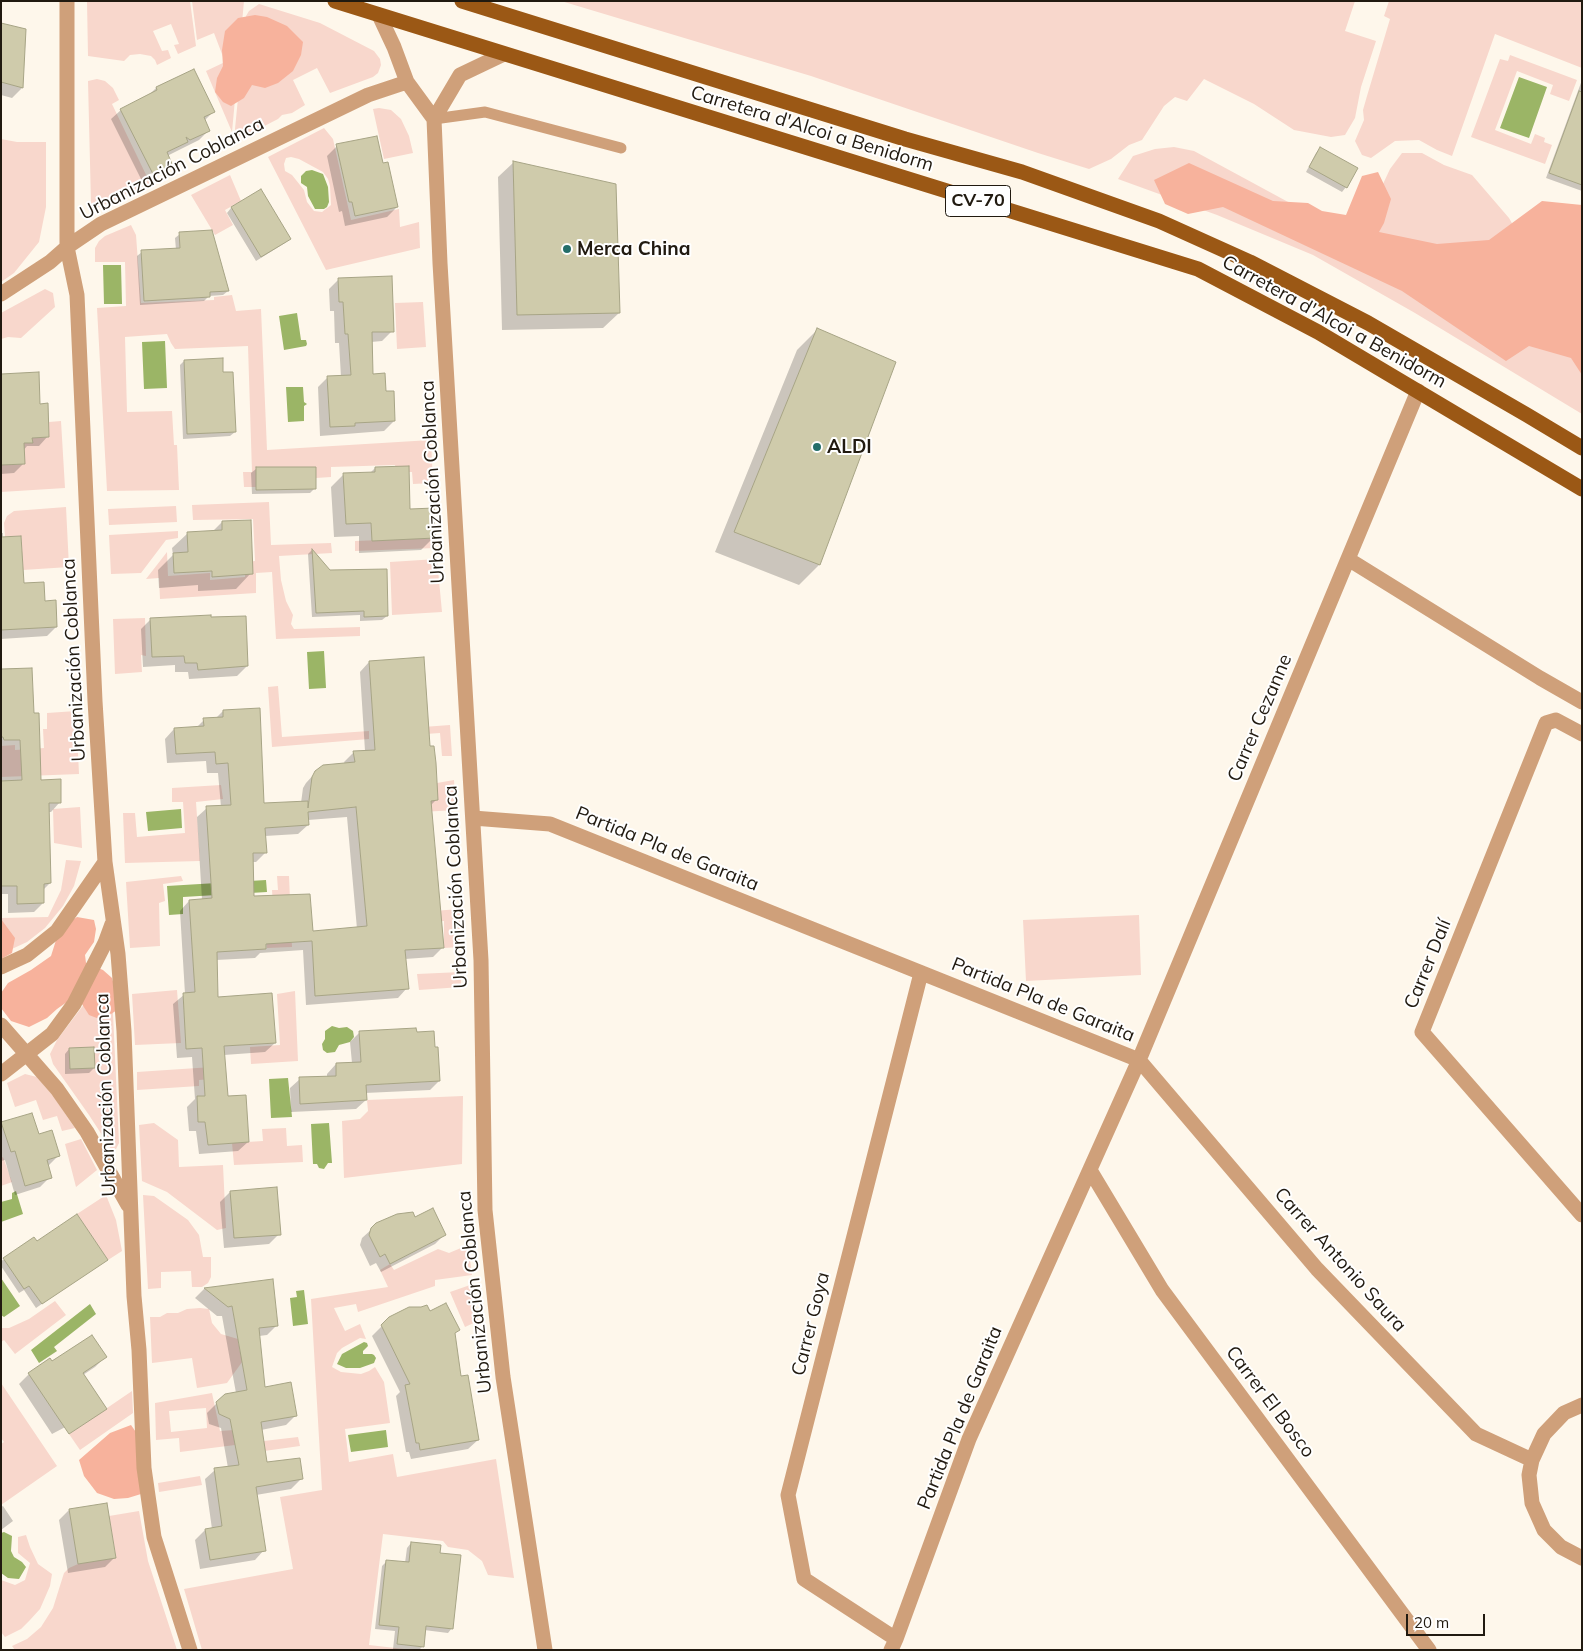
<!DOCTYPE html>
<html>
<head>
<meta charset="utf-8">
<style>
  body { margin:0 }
  #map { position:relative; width:1583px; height:1651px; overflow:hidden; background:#fef7eb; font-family:Mulish,sans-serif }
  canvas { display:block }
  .frame { position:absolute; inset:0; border:2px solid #211a10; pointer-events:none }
  .scale { position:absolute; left:1406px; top:1614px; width:79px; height:22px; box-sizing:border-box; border:2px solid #211a10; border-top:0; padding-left:6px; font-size:15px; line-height:18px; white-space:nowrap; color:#211a10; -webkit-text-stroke:4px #fff; paint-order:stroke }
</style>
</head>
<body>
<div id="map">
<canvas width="1583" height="1651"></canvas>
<div class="frame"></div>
<div class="scale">20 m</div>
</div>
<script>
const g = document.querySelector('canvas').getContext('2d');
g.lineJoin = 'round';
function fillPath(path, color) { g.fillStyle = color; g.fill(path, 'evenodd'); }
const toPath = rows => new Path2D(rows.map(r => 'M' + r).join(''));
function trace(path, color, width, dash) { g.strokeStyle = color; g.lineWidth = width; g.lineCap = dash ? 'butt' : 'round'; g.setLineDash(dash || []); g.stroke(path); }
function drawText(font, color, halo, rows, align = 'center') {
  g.font = font + ' Mulish,sans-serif'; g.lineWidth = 4; g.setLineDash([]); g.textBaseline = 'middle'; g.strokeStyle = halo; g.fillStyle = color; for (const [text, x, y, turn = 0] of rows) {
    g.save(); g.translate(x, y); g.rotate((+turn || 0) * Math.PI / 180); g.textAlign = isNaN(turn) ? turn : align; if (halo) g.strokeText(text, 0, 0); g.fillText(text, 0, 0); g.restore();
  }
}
fillPath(toPath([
  [87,1,190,1,196,46,178,54,174,45,179,44,171,24,153,31,162,51,168,50,171,58,157,65,155,60,151,56,140,54,130,55,124,61,88,56],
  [192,1,244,1,232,132,206,71,225,62,214,33,197,40],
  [561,1,1355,1,1345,31,1376,41,1361,87,1355,118,1345,135,1331,137,1294,130,1254,104,1204,79,1187,101,1175,97,1164,106,1142,140,1129,145,1111,159,1089,169,1038,153,811,76],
  [1389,1,1582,1,1582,68,1495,34,1452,156,1437,150,1419,140,1395,141,1371,158,1362,155,1355,141,1364,120,1363,110,1367,96,1390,19,1384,16],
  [259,4,320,23,374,51,380,59,381,65,378,73,373,77,330,93,317,68,293,80,305,105,292,113,282,115,278,119,243,137,237,135,235,129,246,16,249,11],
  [1510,55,1577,80,1569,101,1550,94,1553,85,1517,71,1495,130,1531,144,1535,134,1545,138,1544,142,1552,145,1545,164,1471,137,1500,59,1508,61],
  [97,79,105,81,113,88,119,100,112,104,150,183,95,209,91,204,88,81],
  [379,108,391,110,401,119,409,136,413,153,384,159,373,109],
  [324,128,333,139,351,220,399,209,400,227,419,222,420,248,326,270,268,157],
  [291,157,299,159,323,172,328,179,330,186,331,205,322,212,314,211,307,202,304,190,292,175,285,171,284,164,286,158],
  [1,139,17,142,46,142,46,207,39,242,14,273,1,282],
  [1174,147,1194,151,1290,203,1354,227,1376,199,1390,169,1402,153,1422,153,1444,165,1472,175,1509,218,1526,248,1582,299,1582,414,1415,313,1313,255,1217,215,1118,179,1133,156,1155,149],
  [230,175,241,201,225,210,233,225,215,235,191,195],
  [131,225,136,235,141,303,214,300,214,297,232,295,236,311,261,309,267,450,431,440,433,483,413,484,412,472,396,472,395,465,331,467,331,477,316,478,316,467,284,467,268,487,244,487,243,472,252,472,248,346,175,349,171,343,167,334,125,337,127,412,172,411,174,445,177,445,179,490,107,491,97,308,126,306,125,262,95,262,95,248,99,241,105,236],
  [45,289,53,293,55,307,21,338,8,337,1,339,1,313],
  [423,302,426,347,397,349,395,303],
  [61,421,65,488,1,492,1,465,24,464,24,443,32,443,32,438,49,437,49,422],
  [269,502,271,545,331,543,332,553,279,556,281,580,286,601,293,615,291,624,294,629,360,627,360,636,276,639,272,572,256,573,256,593,160,599,159,578,146,579,167,552,168,576,210,573,210,580,245,577,245,562,255,561,253,519,193,520,192,505],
  [176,506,177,522,109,525,108,509],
  [66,507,69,567,23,570,21,536,5,537,4,523,7,516,14,511],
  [178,531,178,538,166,540,141,573,111,574,109,535],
  [435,538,436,548,355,551,355,541],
  [437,559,442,612,392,615,390,562],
  [145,618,146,656,141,655,142,672,115,674,113,619],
  [278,686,282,737,369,731,369,739,272,747,268,687],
  [76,711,79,774,1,777,1,746,15,745,15,750,44,748,43,729,47,729,47,713],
  [450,725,452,756,442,756,440,733,383,737,383,730],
  [454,780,456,810,387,814,372,806,437,783],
  [221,785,223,799,196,802,200,861,125,863,123,813,135,813,137,837,185,833,183,802,172,802,172,788],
  [80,807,82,848,54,843,53,809],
  [66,860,81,861,74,886,63,906,45,928,27,942,1,954,1,918,48,917,61,890],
  [181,876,183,881,163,884,165,901,159,903,160,946,130,948,126,882],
  [277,876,289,876,292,947,267,948,266,922,274,921,272,890,278,890],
  [460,909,460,947,444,948,444,921,406,924,406,913],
  [1139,915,1141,975,1026,981,1023,920],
  [461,972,461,987,419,990,417,974],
  [177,990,181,1043,135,1045,132,994],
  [295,991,298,1061,251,1064,250,1047,280,1045,277,994],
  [112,992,119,1143,116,1149,111,1149,89,1115,53,1064,50,1054,57,1040,91,995],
  [212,1067,213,1079,199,1080,199,1086,137,1090,137,1072],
  [25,1074,37,1077,54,1097,75,1128,62,1131,57,1116,43,1120,36,1100,15,1107,7,1083],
  [463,1096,462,1164,344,1178,342,1121,360,1119,368,1111,367,1100],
  [154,1123,178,1140,179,1167,223,1165,226,1228,217,1230,167,1192,142,1181,139,1125],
  [286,1128,287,1146,302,1145,303,1162,234,1165,232,1143,263,1141,262,1129],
  [81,1139,97,1170,76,1187,65,1144],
  [3,1157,12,1182,1,1186,1,1158],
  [106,1195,116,1220,122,1251,108,1260,77,1214],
  [143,1195,154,1196,188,1220,199,1235,203,1257,211,1257,211,1277,208,1283,202,1287,192,1287,191,1271,161,1272,161,1288,148,1289],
  [468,1245,472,1275,435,1280,435,1286,358,1312,356,1304,334,1308,345,1331,360,1324,366,1339,360,1338,342,1348,337,1353,332,1367,341,1372,361,1374,369,1371,375,1367,384,1382,390,1423,345,1429,349,1462,393,1454,397,1477,496,1459,514,1578,488,1575,482,1561,468,1550,448,1547,443,1541,383,1534,369,1645,413,1650,202,1650,184,1589,293,1569,280,1497,322,1490,311,1299,388,1287,380,1270,390,1264,394,1270,438,1249,449,1253],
  [473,1284,478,1321,465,1327,450,1292],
  [55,1301,66,1315,15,1354,4,1340,1,1342,1,1328,9,1328,29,1319],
  [200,1308,209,1309,212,1323,221,1334,238,1339,240,1352,250,1351,227,1383,197,1388,192,1358,152,1363,150,1317,160,1317,167,1313,178,1313,187,1309],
  [1,1383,57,1466,1,1505,1,1444,4,1442,1,1438],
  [132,1391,133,1413,80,1450,69,1434],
  [212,1393,220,1431,234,1430,235,1445,180,1452,179,1438,156,1440,155,1403],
  [206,1408,207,1428,171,1432,169,1411],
  [298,1437,300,1446,257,1452,255,1442],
  [200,1476,202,1485,159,1492,158,1483],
  [139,1511,148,1561,177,1650,15,1650,12,1646,27,1639,41,1627,53,1608,64,1573,69,1568,78,1564,116,1557,109,1516],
  [26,1535,30,1547,38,1564,52,1574,50,1586,40,1609,30,1620,21,1629,5,1637,1,1632,1,1580,15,1585,25,1580,30,1563,18,1553,18,1537]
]), '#f8d7cc');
fillPath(toPath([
  [255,15,267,17,287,26,303,42,301,55,293,71,278,83,265,88,252,85,244,98,231,106,223,102,215,92,217,78,223,66,222,50,225,31,238,18],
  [1189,163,1273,201,1308,203,1322,211,1346,215,1362,176,1378,172,1391,199,1384,223,1379,232,1437,244,1489,240,1542,201,1582,205,1582,375,1571,358,1529,346,1506,361,1402,291,1223,207,1188,214,1165,204,1154,180],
  [77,917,94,920,96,929,94,942,85,955,86,963,103,970,112,978,116,992,117,1010,102,1020,89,1015,80,1001,74,997,57,1009,47,1018,29,1027,11,1021,1,1008,1,993,8,983,31,970,51,956,57,937,68,923],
  [1,919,15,938,12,953,1,959],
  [131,1425,140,1438,141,1494,128,1498,114,1499,97,1493,84,1476,79,1460,110,1433]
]), '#f7b29c');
fillPath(toPath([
  [1519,77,1547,87,1529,138,1500,128],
  [312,170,323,174,328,187,329,202,327,207,324,209,315,209,308,196,307,187,301,183,301,176,306,171],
  [103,265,121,265,122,304,104,304],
  [297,313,301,340,306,340,307,344,306,346,284,350,279,316],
  [165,341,167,388,144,389,142,342],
  [286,387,303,387,304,402,307,404,304,406,304,421,288,422],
  [324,651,326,688,309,689,307,652],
  [181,809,182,828,148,831,146,812],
  [266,880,267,892,183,897,183,914,169,915,167,886],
  [332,1026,339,1028,347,1027,353,1031,354,1037,350,1042,339,1045,335,1052,327,1053,323,1050,322,1044,325,1039,325,1031],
  [288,1078,292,1117,271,1118,269,1079],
  [329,1123,332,1163,328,1163,324,1169,319,1168,317,1164,313,1164,311,1124],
  [16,1191,23,1214,1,1222,1,1202,12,1199,12,1193],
  [1,1278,20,1306,4,1317,1,1315],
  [304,1290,308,1324,293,1326,290,1298,297,1297,296,1291],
  [90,1304,96,1314,54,1347,57,1351,39,1363,31,1350],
  [364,1342,367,1343,368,1346,363,1351,363,1354,372,1354,374,1355,376,1358,374,1363,360,1368,346,1368,337,1364,342,1354],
  [386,1430,388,1447,351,1452,348,1435],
  [4,1532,12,1536,11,1551,14,1557,22,1562,26,1567,19,1579,8,1578,1,1573,1,1533]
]), '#9bb566');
fillPath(toPath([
  [1,24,24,30,22,88,12,98,1,95],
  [1582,80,1582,191,1546,178],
  [156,88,213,112,204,121,209,130,199,140,167,156,171,164,161,173,143,183,111,119,121,110,148,96],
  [161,168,161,171,148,178,147,176],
  [337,146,382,164,397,207,387,217,345,226,342,211,339,212,327,156],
  [1321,148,1346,187,1342,192,1306,172,1316,153],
  [514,162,619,313,603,328,502,330,498,177],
  [260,191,290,239,285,243,256,261,227,213,231,208],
  [180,234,228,291,223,295,209,296,204,301,140,305,137,256,142,252,176,250,175,238],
  [339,279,392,331,382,341,371,342,372,375,385,393,394,421,384,431,320,436,318,387,328,377,341,377,339,343,335,343,334,311,330,311,329,289],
  [817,330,894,362,819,565,799,585,715,552,797,350],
  [184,361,222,374,235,432,230,436,183,439,180,365],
  [1,375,39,405,48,436,39,446,27,446,23,451,23,464,14,473,1,474],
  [375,468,409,511,434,537,421,550,359,553,359,536,334,537,331,487,344,474,370,473],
  [256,469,315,488,310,493,252,494,251,473],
  [222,522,251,573,236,589,198,591,198,585,159,588,158,570,173,555,172,548,188,533,213,531],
  [1,533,3,533,3,538,23,585,44,602,56,627,47,636,1,639],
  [312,550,330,572,387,616,382,620,360,621,360,615,312,617,308,554],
  [151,619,247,666,237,676,189,679,188,672,175,672,175,665,143,667,141,629],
  [369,662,429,747,436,800,430,806,443,947,433,957,405,959,407,988,398,998,306,1005,303,950,260,953,255,958,216,960,217,998,275,1043,265,1052,224,1055,227,1097,248,1142,238,1151,199,1154,196,1131,189,1131,187,1107,195,1099,192,1057,177,1058,173,1004,185,994,180,911,189,901,202,900,197,817,207,808,221,807,218,773,207,773,206,761,167,763,165,739,174,729,196,728,204,720,215,719,223,711,263,805,301,803,303,788,306,783,316,772,345,764,344,762,354,752,365,751,360,672],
  [347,817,357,929,311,932,252,897,252,862,256,862,266,852,265,836,298,834,308,825,308,820],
  [1,670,33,715,40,781,60,802,51,812,48,812,50,883,43,890,43,903,34,912,8,913,8,894,1,894],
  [359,1033,439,1081,430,1090,365,1093,366,1100,356,1109,291,1112,290,1088,300,1079,327,1078,327,1074,336,1064,352,1063,350,1042],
  [69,1049,94,1068,89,1073,65,1074,65,1054],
  [2,1123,38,1135,58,1156,48,1166,50,1177,40,1187,15,1195,5,1160,1,1161],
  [230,1192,279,1234,269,1244,224,1248,220,1202],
  [415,1218,444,1235,435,1244,381,1272,376,1263,370,1266,360,1245,362,1238,372,1229],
  [37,1243,106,1260,36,1308,24,1290,19,1293,1,1266,1,1261],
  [271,1281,277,1325,267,1335,259,1336,264,1388,296,1415,286,1425,261,1430,266,1463,301,1479,291,1489,256,1495,264,1550,255,1560,200,1569,195,1540,205,1530,212,1529,205,1479,215,1470,228,1468,221,1428,209,1424,207,1413,225,1395,236,1393,222,1316,217,1316,195,1298,204,1289],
  [429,1313,458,1330,454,1334,460,1378,478,1440,468,1449,411,1459,409,1452,406,1452,396,1396,400,1392,372,1336,390,1318],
  [105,1357,95,1367,83,1375,92,1413,52,1434,19,1384,29,1374,50,1360,52,1363],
  [3,1506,13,1521,1,1530,1,1507],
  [69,1510,115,1557,105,1567,68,1573,59,1520],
  [411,1543,439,1554,452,1628,448,1633,424,1630,423,1646,419,1650,393,1649,395,1631,375,1629,382,1566,387,1561,405,1563,407,1548]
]), '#0003');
const building = toPath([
  [1,23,26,29,23,88,1,82,1,23],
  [194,69,215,112,204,117,210,131,190,140,186,137,188,142,167,152,172,164,153,174,120,109,157,90,156,87,194,69],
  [1579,91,1582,92,1582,185,1549,173,1579,91],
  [377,136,383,163,388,162,398,207,355,216,352,202,349,202,336,144,377,136],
  [1320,147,1358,168,1347,188,1309,167,1320,147],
  [513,161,616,184,620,313,517,315,513,161],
  [261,189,291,239,261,257,231,207,261,189],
  [212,230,229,291,210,292,210,297,144,301,141,250,180,248,179,232,212,230],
  [392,276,394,332,372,332,373,374,385,373,386,391,394,391,395,421,355,423,355,426,330,427,327,376,351,375,348,334,345,334,343,302,339,302,338,278,392,276],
  [817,328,896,362,820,565,734,532,817,328],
  [223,358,223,372,233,372,236,432,187,434,184,360,223,358],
  [39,372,40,404,48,403,49,437,32,438,33,443,24,443,25,464,1,465,1,374,39,372],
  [409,466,410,509,434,508,435,538,372,541,371,523,346,524,343,473,375,472,375,467,409,466],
  [256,467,316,467,316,489,256,490,256,467],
  [251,520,253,574,212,577,212,571,174,573,173,553,188,552,187,532,222,530,222,521,251,520],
  [21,536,24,583,44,582,45,601,56,600,57,627,1,630,1,537,21,536],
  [312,549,330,570,387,569,388,616,364,617,364,611,316,613,312,549],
  [211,615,211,617,246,616,248,666,198,670,197,663,185,663,184,656,152,657,150,618,211,615],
  [424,657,430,746,434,746,436,763,438,800,431,801,444,948,405,950,409,989,315,996,312,941,266,944,266,949,217,952,218,997,272,993,276,1043,224,1046,228,1096,246,1095,249,1142,208,1145,205,1122,198,1122,197,1096,205,1096,202,1048,186,1049,183,993,195,992,189,900,212,898,206,806,231,805,228,763,216,764,215,752,176,754,174,728,204,726,203,718,223,717,223,710,260,708,264,803,308,801,308,808,312,777,315,771,323,765,355,762,353,751,375,750,369,661,424,657],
  [356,807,367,926,313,931,310,894,254,896,253,853,267,853,265,828,309,825,308,812,356,807],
  [32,668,34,713,39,713,41,780,61,779,61,803,49,803,51,883,44,884,44,903,17,904,17,886,1,886,1,781,22,780,20,740,4,740,3,737,1,737,1,669,32,668],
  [416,1028,417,1032,434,1031,435,1047,438,1047,440,1081,366,1085,367,1100,300,1104,299,1077,336,1076,336,1063,361,1062,359,1031,416,1028],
  [94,1047,95,1068,70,1069,69,1048,94,1047],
  [32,1113,39,1134,52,1130,60,1156,47,1160,52,1178,25,1186,15,1151,11,1152,1,1122,32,1113],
  [277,1187,281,1235,234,1238,230,1191,277,1187],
  [433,1208,446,1235,390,1264,385,1254,380,1257,369,1235,371,1228,376,1223,397,1214,413,1212,415,1217,433,1208],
  [77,1214,108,1260,42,1304,29,1286,24,1289,3,1258,34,1237,37,1241,77,1214],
  [273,1279,278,1326,259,1328,265,1387,291,1382,297,1416,261,1422,267,1462,300,1458,303,1479,256,1487,266,1551,210,1560,205,1529,222,1526,214,1468,239,1465,230,1419,219,1414,216,1402,225,1394,247,1390,232,1306,228,1307,204,1288,273,1279],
  [446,1303,460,1330,455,1333,461,1376,468,1375,479,1440,420,1450,419,1443,416,1443,405,1385,410,1384,381,1325,389,1317,409,1307,421,1307,427,1305,430,1311,446,1303],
  [92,1335,107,1357,83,1373,107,1409,69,1434,28,1373,50,1358,52,1361,92,1335],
  [107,1503,116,1558,78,1564,69,1509,107,1503],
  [411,1542,441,1545,440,1553,461,1555,453,1629,426,1626,424,1647,397,1644,399,1627,379,1625,386,1560,409,1562,411,1542]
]);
fillPath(building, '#cfcbab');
trace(building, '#a7a485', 1);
trace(toPath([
  [434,119,485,112,621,148]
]), '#cfa07a', 11);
trace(toPath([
  [67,1,67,247,77,295,95,701,105,862,118,954,124,1031,134,1296,139,1350,144,1468,154,1537,190,1650],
  [379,15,394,47,407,82,434,119],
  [434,119,440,263,481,960,485,1210,503,1377,545,1650],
  [434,119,460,75,504,54],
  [1,294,50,262,67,247,101,224,368,95,407,82],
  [1348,559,1540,678,1582,702],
  [1582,734,1556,720,1546,723,1422,1032,1582,1215],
  [473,818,550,824,1139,1060,1317,1269,1476,1434,1532,1460],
  [1,967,27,955,57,931,105,862],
  [1,1025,57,1089,87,1132,128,1205],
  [1,1074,52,1034,74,1004,105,943,112,924],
  [1090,1170,1162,1290,1429,1650],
  [1582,1405,1564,1413,1544,1434,1532,1460,1529,1475,1532,1503,1544,1530,1561,1547,1582,1558],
  [896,1639,804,1579,788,1495,921,973],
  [891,1650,896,1639,969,1439,1139,1060,1418,391]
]), '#cfa07a', 15);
trace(toPath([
  [335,1,1198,269,1318,332,1582,489],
  [462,1,905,139,1022,172,1159,221,1250,262,1368,323,1527,415,1582,448]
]), '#9b5815', 15);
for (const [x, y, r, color] of [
  [567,249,5,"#246e69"],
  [817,447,5,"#246e69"]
]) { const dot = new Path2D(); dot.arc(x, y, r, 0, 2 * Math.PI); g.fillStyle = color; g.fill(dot); trace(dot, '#fff', 2); }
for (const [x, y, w] of [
  [978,201,65]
]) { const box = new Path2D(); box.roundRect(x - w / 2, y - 15.5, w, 31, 4); g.fillStyle = '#fff'; g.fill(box); trace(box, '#211a10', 1); }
drawText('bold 18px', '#211a10', null, [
  ["CV-70",978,201]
]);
drawText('19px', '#211a10', '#fff', [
  ["Carretera d'Alcoi a Benidorm",812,129,17],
  ["Urbanización Coblanca",172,169,-27],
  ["Carretera d'Alcoi a Benidorm",1334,322,29],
  ["Urbanización Coblanca",433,482,-93],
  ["Urbanización Coblanca",74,660,-93],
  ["Carrer Cezanne",1260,718,-67],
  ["Partida Pla de Garaita",667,849,22],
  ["Urbanización Coblanca",456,887,-93],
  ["Carrer Dalí",1428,964,-68],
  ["Partida Pla de Garaita",1043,1000,22],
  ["Urbanización Coblanca",106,1095,-92],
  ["Carrer Antonio Saura",1340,1260,48],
  ["Urbanización Coblanca",475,1292,-96],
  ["Carrer Goya",811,1324,-76],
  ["Carrer El Bosco",1270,1402,53],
  ["Partida Pla de Garaita",960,1418,-68]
]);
drawText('bold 19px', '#211a10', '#fff', [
  ["Merca China",577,249],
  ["ALDI",827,447]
], 'left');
</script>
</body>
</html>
